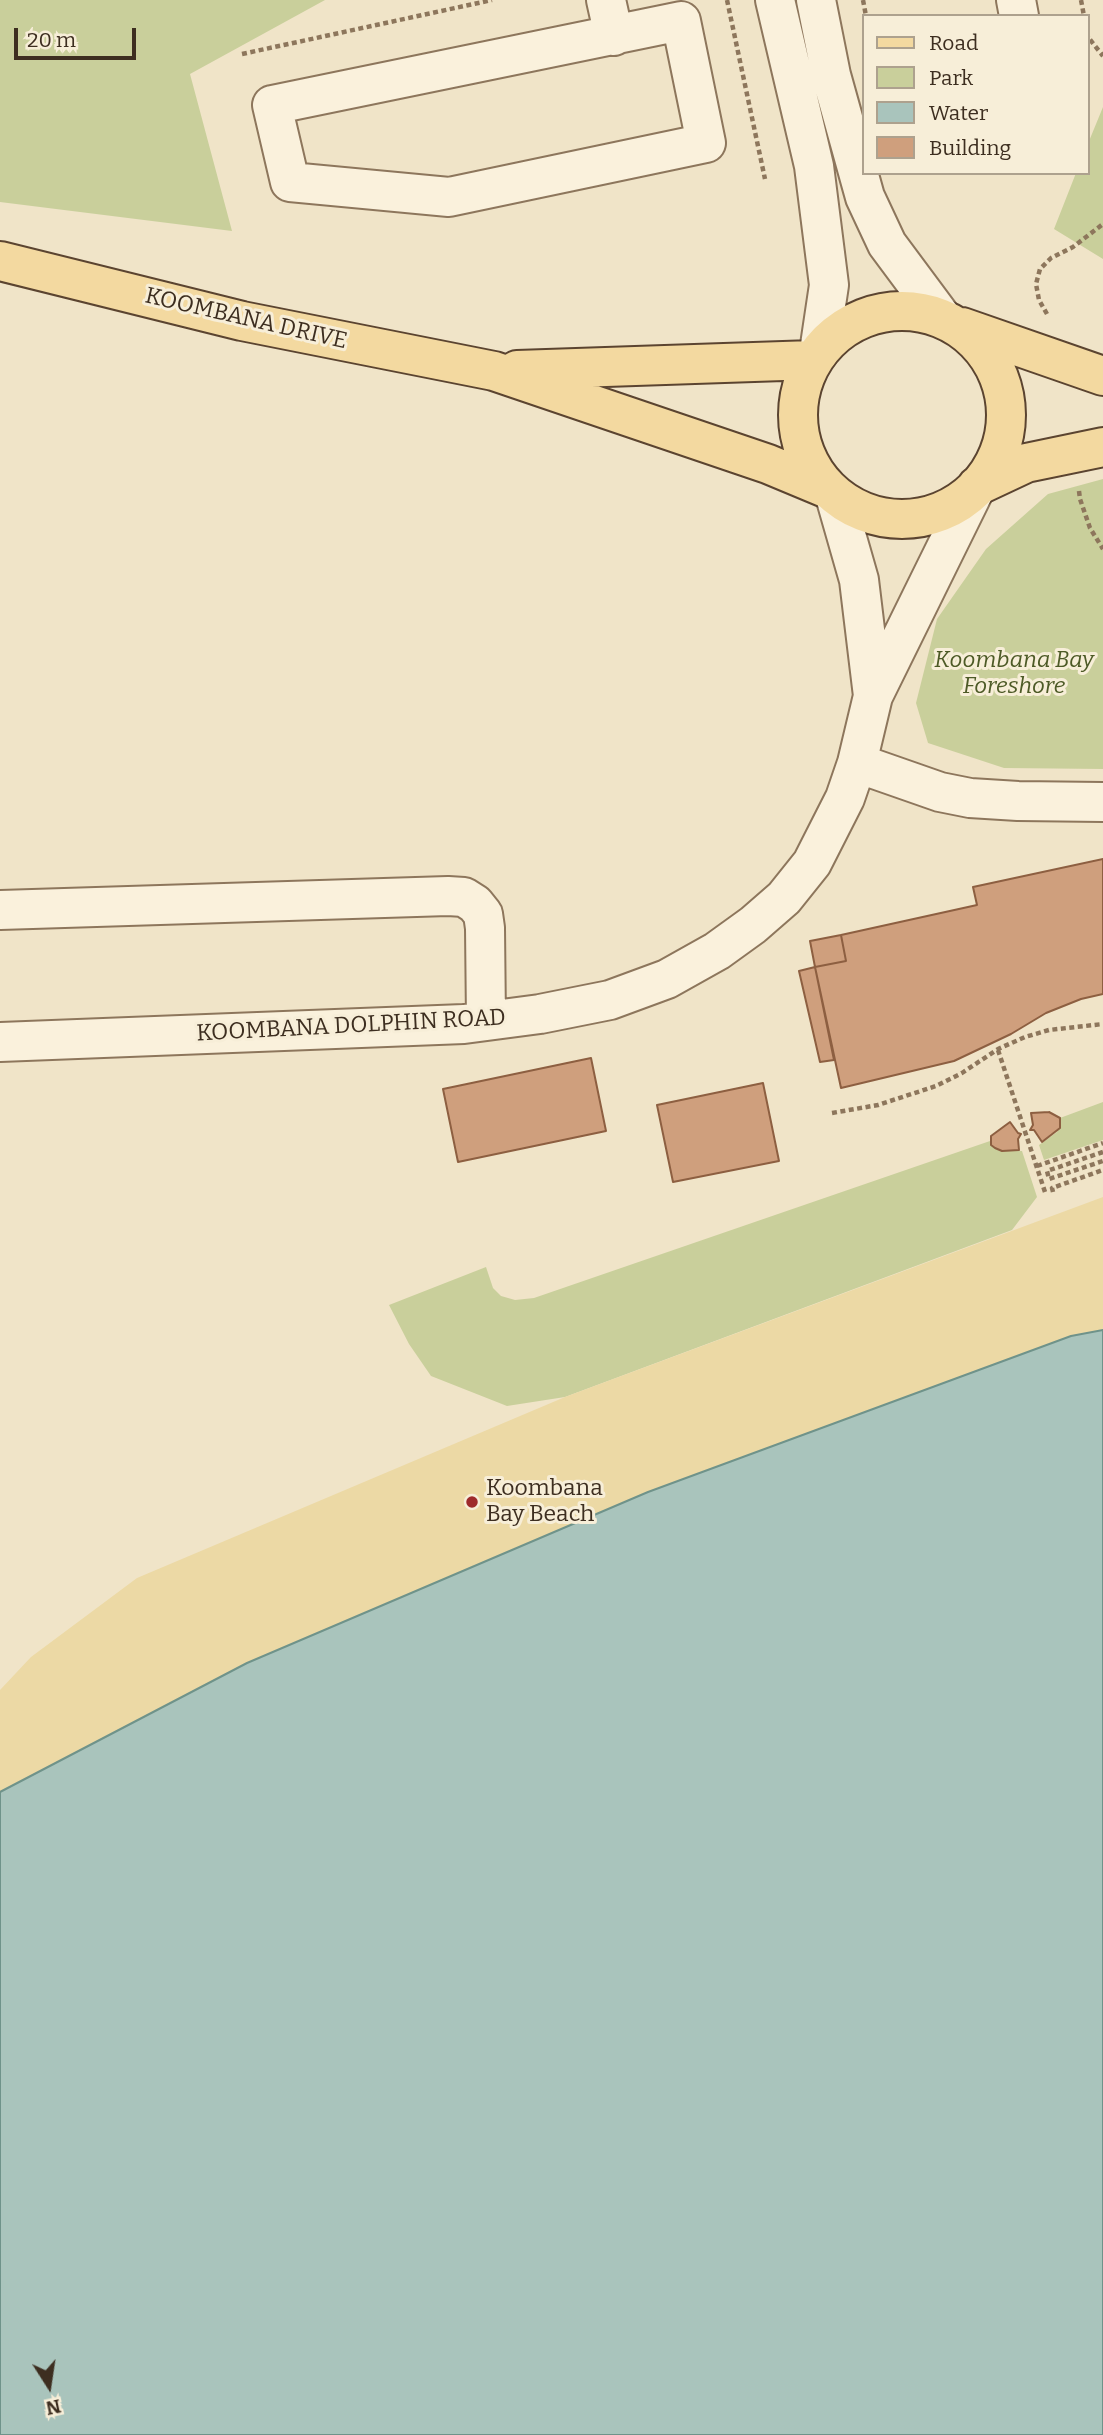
<!DOCTYPE html>
<html>
<head>
<meta charset="utf-8">
<style>
  body { margin:0 }
  #map { position:relative; width:1103px; height:2435px; overflow:hidden; background:#f0e4c8; font-family:Bitter,serif }
  canvas { display:block }
  .legend { position:absolute; left:862px; top:14px; width:228px; height:161px; box-sizing:border-box; background:#f7eed8; border:2px solid #ada18e; margin:0; padding:9px 12px; list-style:none; font-size:21px; color:#3d2e20 }
  .legend li { display:flex; align-items:center; gap:14px; height:35px }
  .legend b { width:35px; border:2px solid #ada18e }
  .north { position:absolute; left:14px; top:2351px; width:70px; height:70px; -webkit-text-stroke:5px #f7eed8; paint-order:stroke; rotate:168deg; font-size:19px; font-weight:700; line-height:28px; text-align:center; color:#3d2e20 }
  .north::after { content:''; display:block; margin:auto; width:24px; height:32px; background:#3d2e20; clip-path:polygon(50% 0,100% 100%,50% 72%,0 100%) }
  .scale { position:absolute; left:14px; top:28px; width:122px; height:32px; box-sizing:border-box; border:4px solid #3d2e20; border-top:0; padding-left:9px; font-size:21px; line-height:24px; white-space:nowrap; color:#3d2e20; -webkit-text-stroke:5px #f7eed8; paint-order:stroke }
</style>
</head>
<body>
<div id="map">
<canvas width="1103" height="2435"></canvas>
<ul class="legend">
<li><b style="height:9px;background:#f3d9a0"></b>Road</li>
<li><b style="height:19px;background:#c9cf9b"></b>Park</li>
<li><b style="height:19px;background:#a9c4bc"></b>Water</li>
<li><b style="height:19px;background:#cf9f7d"></b>Building</li>
</ul>
<div class="north">N</div>
<div class="scale">20 m</div>
</div>
<script>
const g = document.querySelector('canvas').getContext('2d');
g.lineJoin = 'round';
function fillPath(path, color) { g.fillStyle = color; g.fill(path, 'evenodd'); }
const toPath = rows => new Path2D(rows.map(r => 'M' + r).join(''));
function trace(path, color, width, dash) { g.strokeStyle = color; g.lineWidth = width; g.lineCap = dash ? 'butt' : 'round'; g.setLineDash(dash || []); g.stroke(path); }
function drawText(font, color, halo, rows, align = 'center') {
  g.font = font + ' Bitter,serif'; g.lineWidth = 6; g.setLineDash([]); g.textBaseline = 'middle'; g.strokeStyle = halo; g.fillStyle = color; for (const [text, x, y, turn = 0] of rows) {
    g.save(); g.translate(x, y); g.rotate((+turn || 0) * Math.PI / 180); g.textAlign = isNaN(turn) ? turn : align; if (halo) g.strokeText(text, 0, 0); g.fillText(text, 0, 0); g.restore();
  }
}
fillPath(toPath([
  [0,0,325,0,190,74,232,231,0,202],
  [1103,107,1103,259,1054,229,1076,173,1087,173,1087,146],
  [1103,479,1103,769,1004,768,928,743,916,703,937,619,986,549,1048,494],
  [1103,1102,1103,1140,1044,1160,1039,1145,1057,1132,1060,1127,1060,1118],
  [990,1141,995,1148,1002,1151,1022,1151,1037,1197,1012,1230,565,1397,507,1406,431,1376,409,1344,389,1305,486,1267,493,1288,501,1296,515,1300,534,1298]
]), '#c9cf9b');
fillPath(toPath([
  [1103,1197,1103,1330,1070,1336,648,1492,0,1796,0,1690,31,1657,137,1578,565,1397]
]), '#ecd9a5');
const water = toPath([
  [1103,1330,1103,2435,0,2435,0,1792,247,1663,648,1492,1071,1336,1103,1330]
]);
fillPath(water, '#a9c4bc');
trace(water, '#6f938a', 2);
const building = toPath([
  [1103,859,1103,994,1081,999,1046,1013,1011,1034,954,1061,841,1088,815,967,846,961,841,935,977,905,973,887,1103,859],
  [841,935,846,961,815,967,810,941,841,935],
  [815,967,834,1060,820,1062,799,971,815,967],
  [591,1058,606,1131,458,1162,443,1089,591,1058],
  [763,1083,779,1161,673,1182,657,1105,763,1083],
  [1049,1112,1060,1118,1060,1128,1042,1142,1034,1130,1030,1130,1033,1125,1031,1113,1049,1112],
  [1010,1122,1018,1133,1021,1134,1018,1139,1019,1150,1002,1151,995,1148,991,1145,991,1136,1010,1122]
]);
fillPath(building, '#cf9f7d');
trace(building, '#8d5f41', 2);
const minor = toPath([
  [606,0,614,36],
  [775,0,814,166,829,285,819,352],
  [816,0,831,75,865,197,887,244,942,318],
  [1016,0,1019,16],
  [681,21,706,143,449,197,290,182,272,105,681,21],
  [835,496,859,580,873,696],
  [857,763,940,792,970,798,1018,801,1103,802],
  [0,910,448,896,464,897,475,904,483,914,485,928,486,1021],
  [0,1042,464,1024,540,1014,610,1000,667,979,717,951,753,925,784,898,812,863,845,798,857,763,873,696,974,491]
]);
const major = toPath([
  [0,261,242,321,494,371,768,464,828,489],
  '798 415a104 104 0 1 1 208 0a104 104 0 1 1-208 0Z',
  [962,327,1103,376],
  [517,370,813,360],
  [977,486,1026,463,1103,447]
]);
trace(minor, '#8d765c', 42);
trace(major, '#5b4430', 42);
trace(toPath([
  [727,0,765,179],
  [863,0,866,16],
  [1081,0,1084,16],
  [1087,32,1088,37,1103,56],
  [242,54,492,0],
  [1047,314,1039,300,1036,284,1040,269,1051,258,1073,247,1103,224],
  [1079,491,1080,499,1090,528,1103,549],
  [998,1050,1046,1195],
  [832,1113,878,1105,936,1086,962,1073,998,1049,1025,1037,1049,1030,1103,1024],
  [1103,1152,1047,1171,1049,1179,1103,1161],
  [1037,1166,1103,1143],
  [1053,1192,1052,1188,1103,1170]
]), '#8d765c', 4.5, [5, 3.5]);
trace(minor, '#faf1dc', 38);
trace(major, '#f3d9a0', 38);
for (const [x, y, r, color] of [
  [472,1502,7,"#9e2a2b"]
]) { const dot = new Path2D(); dot.arc(x, y, r, 0, 2 * Math.PI); g.fillStyle = color; g.fill(dot); trace(dot, '#f7eed8', 2.5); }
drawText('23px', '#3d2e20', '#f7eed8', [
  ["KOOMBANA DRIVE",246,319,13],
  ["KOOMBANA DOLPHIN ROAD",351,1026,-3]
]);
drawText('italic 23px', '#4d5a26', '#f7eed8', [
  ["Koombana Bay",1014,661],
  ["Foreshore",1014,687]
]);
drawText('23px', '#3d2e20', '#f7eed8', [
  ["Koombana",486,1489],
  ["Bay Beach",486,1515]
], 'left');
</script>
</body>
</html>
